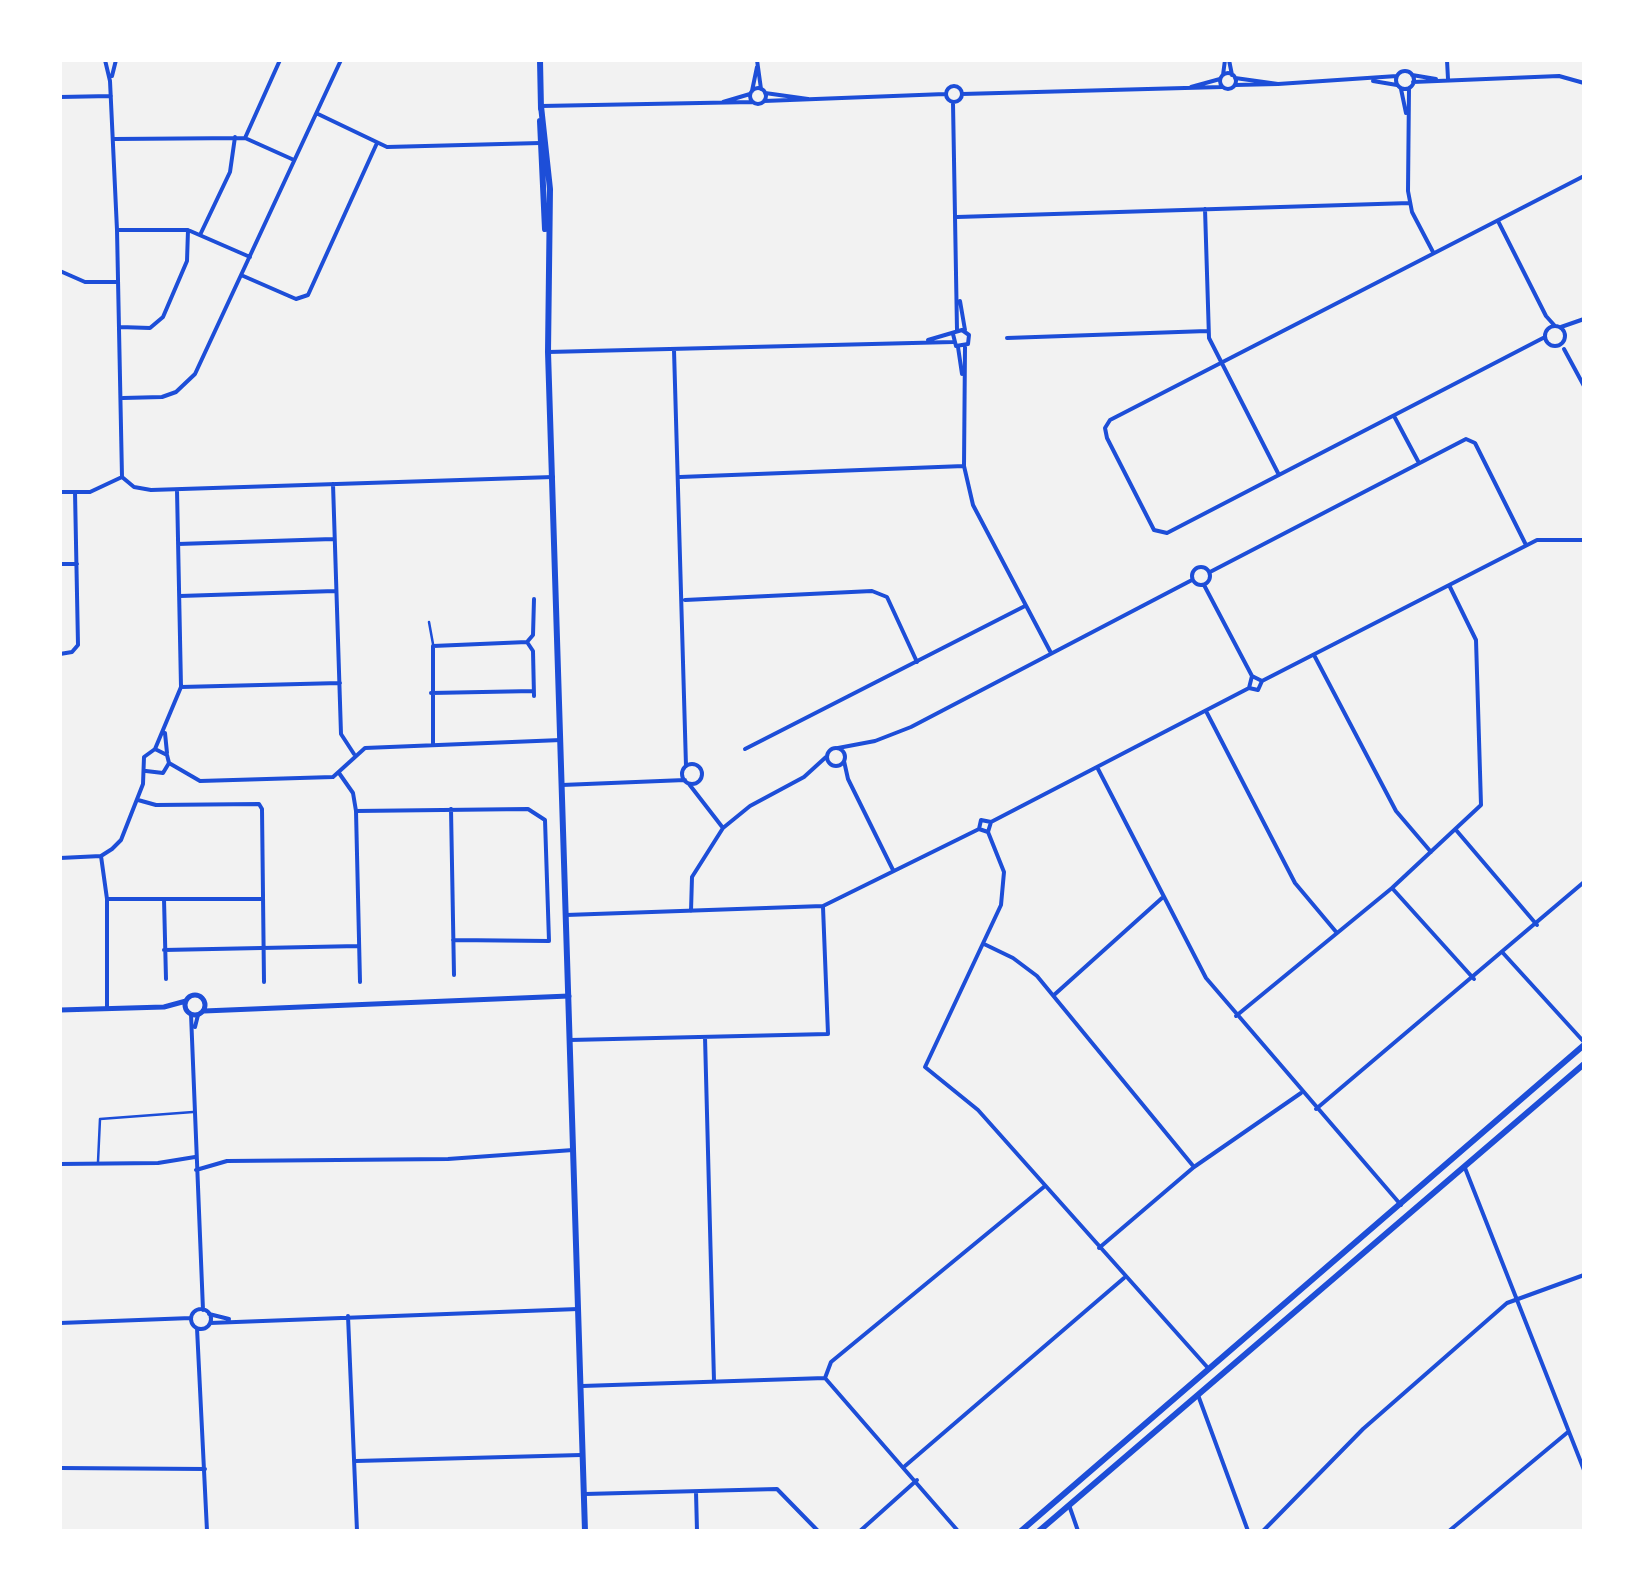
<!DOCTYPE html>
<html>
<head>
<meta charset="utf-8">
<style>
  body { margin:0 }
  #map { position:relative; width:1644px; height:1591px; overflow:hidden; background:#f2f2f2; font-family:Barlow,sans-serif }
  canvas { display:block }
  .frame { position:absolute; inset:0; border:62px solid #fff; pointer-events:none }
</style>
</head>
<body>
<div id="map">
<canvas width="1644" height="1591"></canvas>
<div class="frame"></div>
</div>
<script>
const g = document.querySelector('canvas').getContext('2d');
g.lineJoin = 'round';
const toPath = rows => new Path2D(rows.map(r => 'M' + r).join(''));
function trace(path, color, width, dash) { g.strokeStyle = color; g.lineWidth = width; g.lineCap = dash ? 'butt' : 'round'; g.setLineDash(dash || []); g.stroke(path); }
trace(toPath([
  [429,622,433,644],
  [98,1162,100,1119,193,1112]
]), '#1d4ed8', 2.5);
trace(toPath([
  [105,60,110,81,117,230,122,477],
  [110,60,113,60],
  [757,60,761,89],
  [1229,60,1232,75],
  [1447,60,1448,79],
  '1396 80a9 9 0 1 1 18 0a9 9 0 1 1-18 0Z',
  '1220 81a8 8 0 1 1 16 0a8 8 0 1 1-16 0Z',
  [1223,75,1225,60],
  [1412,75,1436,79],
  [112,76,116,60],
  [1235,78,1278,84,1397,76],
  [1373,81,1397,85],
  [1413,82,1559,76,1584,83],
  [1235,85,1278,84],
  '946 94a8 8 0 1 1 16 0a8 8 0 1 1-16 0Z',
  [1191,87,1220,79],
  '750 96a8 8 0 1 1 16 0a8 8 0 1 1-16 0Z',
  [1409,88,1408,191,1412,212,1433,252],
  [1401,89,1406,113],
  [752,91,757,67],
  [765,93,808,99],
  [962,94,1222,87],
  [60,97,111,96],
  [764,101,945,94],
  [723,102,750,94],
  [953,103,957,330],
  [541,106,753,102],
  [318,114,387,147,540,143],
  [245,138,280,60],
  [114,139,245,138,294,160],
  [1205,209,1209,338,1279,475],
  [957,217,1410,203],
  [1498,221,1546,316,1555,326],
  [117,230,188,230,250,257],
  [200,235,230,172,235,137],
  [60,271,85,282,118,282],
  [241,275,296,299,308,295,377,143],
  [960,301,965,330],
  '1545 336a10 10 0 1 1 20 0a10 10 0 1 1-20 0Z',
  [120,327,150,328,163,317,187,261,188,230],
  [1561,327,1584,319],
  [1545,337,1167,533,1154,530,1107,438,1105,428,1110,420,1584,176],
  [1007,338,1207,331],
  [928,340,962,330,969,335,968,344,956,346,953,334],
  [958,347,962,374],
  [965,347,964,466,973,505,1051,653],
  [1564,349,1584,386],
  [674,350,686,766],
  [548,352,953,342],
  [123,398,162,397,176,392,195,374,341,60],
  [1394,416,1419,463],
  [680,477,964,466],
  [333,484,341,734,354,754],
  [60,492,90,492,122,477,134,487,151,490,553,477],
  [178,544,333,539],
  [60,564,77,564],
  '1192 576a9 9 0 1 1 18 0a9 9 0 1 1-18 0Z',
  [1210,572,1466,439,1475,443,1526,545],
  [1204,585,1252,676,1262,681,1258,690,1249,688,1252,676],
  [180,596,335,591],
  [685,600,872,591,887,597,917,662],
  [527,642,533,635,534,599],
  [60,654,72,652,78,645,75,492],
  [1314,655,1396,811,1431,852],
  [1262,681,1537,540,1584,540],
  [181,687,340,683],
  [431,693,534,691],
  [1206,711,1295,883,1337,933],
  [165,733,167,753],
  [433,744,433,646,527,642,533,651,534,696],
  '827 757a9 9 0 1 1 18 0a9 9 0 1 1-18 0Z',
  [838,748,875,741,911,727,1192,580],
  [155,749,181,687,177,490],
  [745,749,1025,606],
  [844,761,848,779,893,870],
  [169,763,200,781,333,777,365,748,561,740],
  '682 774a10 10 0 1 1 20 0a10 10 0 1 1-20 0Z',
  [1097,767,1206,978,1401,1205],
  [339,773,353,793,356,811,360,982],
  [689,784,723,828],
  [562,785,685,780],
  [138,800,156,805,259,804,262,809,264,982],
  [451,809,454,975],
  [356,811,528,809,545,820,549,941,453,940],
  [991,822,988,832,979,829,981,820,991,822,1249,688],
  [1456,830,1537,925],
  [988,832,1004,872,1001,905,925,1067,978,1110,1208,1368],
  [101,856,107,899,107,1008],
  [60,858,101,856,112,849,121,840,143,784,144,757,155,749,167,755,169,763,163,773,146,771],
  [1392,888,1474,979],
  [107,899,262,899],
  [164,899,166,979],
  [691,911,692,877,723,828,750,806,804,777,826,757],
  [566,915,823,906,979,829],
  [984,944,1013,958,1037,976,1194,1167],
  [164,950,359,946],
  [1503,953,1584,1042],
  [1054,995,1162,898],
  [191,1014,203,1310],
  [1236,1016,1392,888,1481,805,1476,640,1450,587],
  [195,1027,198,1015],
  [705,1037,714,1381],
  [570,1040,828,1034,823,907],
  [1316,1109,1584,882],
  [60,1164,158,1163,195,1157],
  [1465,1168,1584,1470],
  [196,1170,227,1161,448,1159,573,1150],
  [1099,1248,1194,1167,1301,1093],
  '191 1319a10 10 0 1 1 20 0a10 10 0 1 1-20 0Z',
  [209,1314,229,1319],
  [348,1316,357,1531],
  [60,1323,191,1318],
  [210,1323,578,1309],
  [197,1328,207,1531],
  [825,1378,831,1362,1045,1186],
  [825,1378,958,1531],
  [582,1386,825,1378],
  [1198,1395,1248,1531],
  [356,1461,581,1455],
  [905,1466,1124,1278],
  [60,1468,205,1469],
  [696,1492,697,1531],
  [585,1494,777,1489,818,1531],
  [1069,1505,1078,1531],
  [860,1531,917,1480],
  [1263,1531,1363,1429,1507,1303,1584,1275],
  [1449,1531,1568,1432]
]), '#1d4ed8', 4);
trace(toPath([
  '185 1005a10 10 0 1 1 20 0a10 10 0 1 1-20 0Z',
  [60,1010,164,1007,186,1001],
  [204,1011,569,996]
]), '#1d4ed8', 5);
trace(toPath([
  [540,60,541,109],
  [541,106,550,189,548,352,585,1531],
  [540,121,545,229]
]), '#1d4ed8', 6);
trace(toPath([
  [1021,1531,1584,1045],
  [1039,1531,1584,1064]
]), '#1d4ed8', 6);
</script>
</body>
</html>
